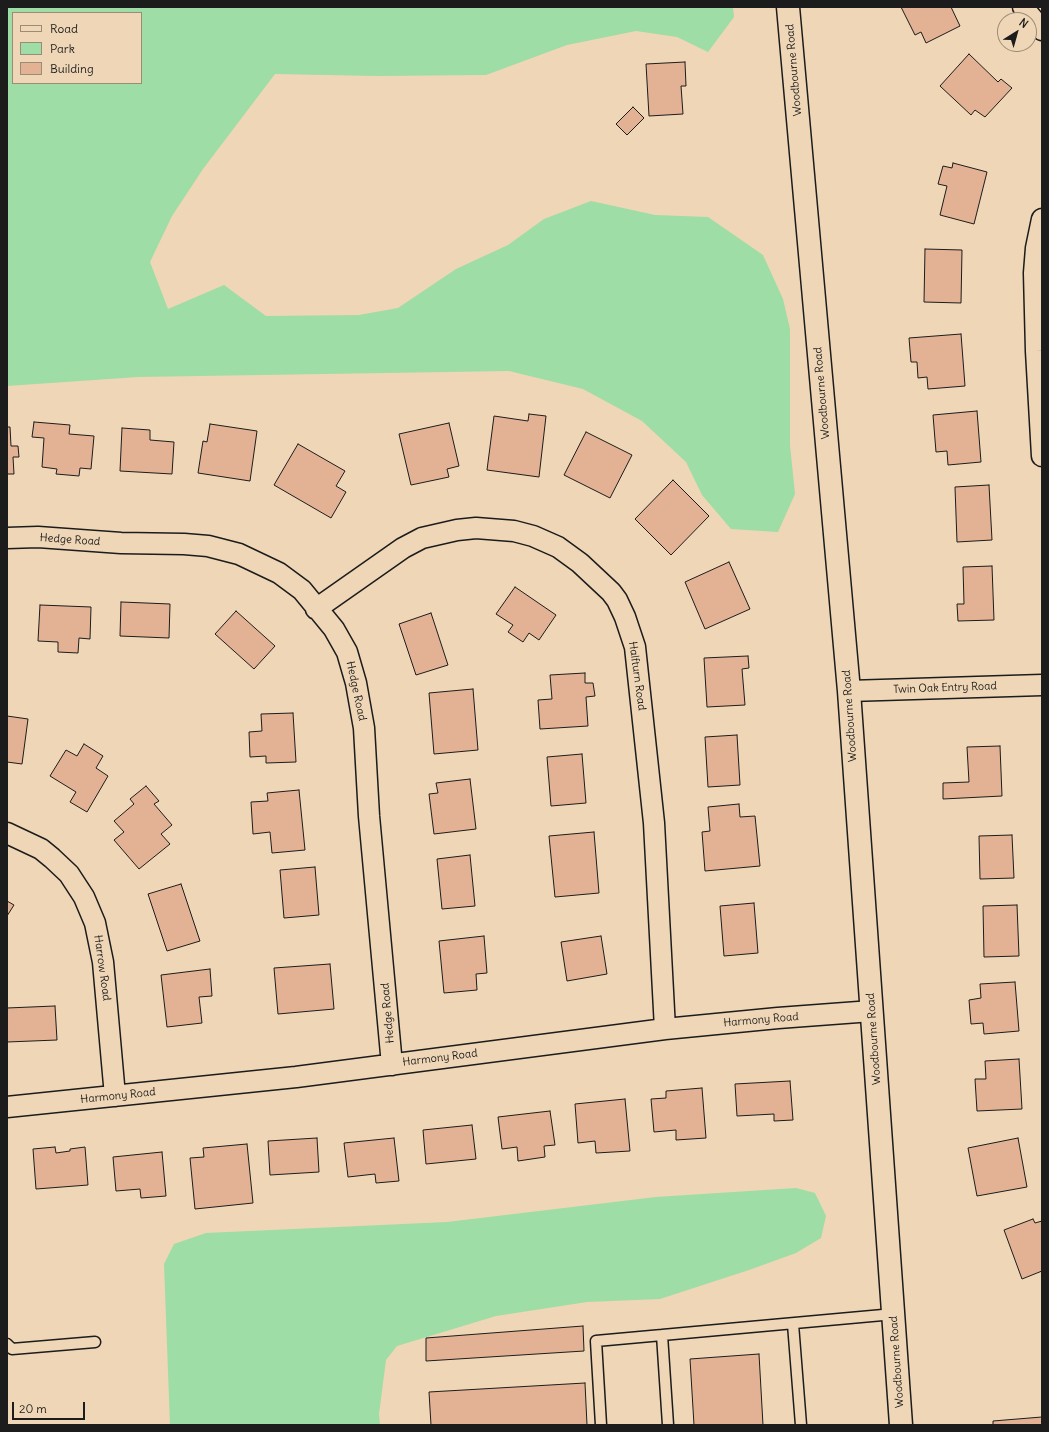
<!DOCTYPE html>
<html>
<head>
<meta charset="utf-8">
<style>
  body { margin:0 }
  #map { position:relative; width:1049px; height:1432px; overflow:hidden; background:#efd6b6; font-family:Delius,sans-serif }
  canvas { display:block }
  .frame { position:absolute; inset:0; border:8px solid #1c1c1c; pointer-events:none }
  .legend { position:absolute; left:12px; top:12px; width:130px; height:72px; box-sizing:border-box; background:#efd6b6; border:1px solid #9b8c78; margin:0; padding:5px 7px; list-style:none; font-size:12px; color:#1c1c1c }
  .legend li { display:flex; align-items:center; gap:8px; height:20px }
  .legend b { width:20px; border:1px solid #9b8c78 }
  .north { position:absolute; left:997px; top:12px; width:40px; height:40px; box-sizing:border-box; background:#efd6b6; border:1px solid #9b8c78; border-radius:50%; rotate:37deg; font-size:11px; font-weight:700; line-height:16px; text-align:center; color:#1c1c1c }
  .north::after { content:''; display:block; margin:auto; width:14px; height:18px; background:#1c1c1c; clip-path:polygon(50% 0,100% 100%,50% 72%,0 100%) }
  .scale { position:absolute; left:12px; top:1402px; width:73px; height:18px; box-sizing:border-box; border:2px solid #1c1c1c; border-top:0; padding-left:5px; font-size:12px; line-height:14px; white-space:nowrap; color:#1c1c1c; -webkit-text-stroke:3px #efd6b6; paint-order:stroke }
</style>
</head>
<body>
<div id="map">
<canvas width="1049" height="1432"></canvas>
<div class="frame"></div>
<ul class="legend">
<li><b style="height:5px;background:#efd6b6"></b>Road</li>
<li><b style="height:11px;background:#9edda5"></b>Park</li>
<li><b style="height:11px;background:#e3b294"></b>Building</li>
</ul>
<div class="north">N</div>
<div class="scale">20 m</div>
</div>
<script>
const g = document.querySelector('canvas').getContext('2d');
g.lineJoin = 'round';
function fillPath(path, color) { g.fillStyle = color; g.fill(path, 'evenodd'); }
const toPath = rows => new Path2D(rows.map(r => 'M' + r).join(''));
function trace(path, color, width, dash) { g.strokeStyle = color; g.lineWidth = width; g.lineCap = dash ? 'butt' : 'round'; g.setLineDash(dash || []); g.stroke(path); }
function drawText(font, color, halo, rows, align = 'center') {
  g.font = font + ' Delius,sans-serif'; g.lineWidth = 3; g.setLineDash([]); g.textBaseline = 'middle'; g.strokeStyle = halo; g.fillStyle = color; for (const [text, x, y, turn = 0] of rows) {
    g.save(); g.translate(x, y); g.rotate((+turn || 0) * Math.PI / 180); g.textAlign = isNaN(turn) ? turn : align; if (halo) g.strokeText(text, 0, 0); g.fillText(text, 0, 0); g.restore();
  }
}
fillPath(toPath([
  [7,7,733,7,734,17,708,52,677,37,636,31,567,45,486,75,377,76,275,74,203,169,172,216,150,262,168,309,224,285,266,316,359,315,398,308,456,269,508,245,544,219,591,201,655,215,708,217,763,255,783,299,790,329,790,445,795,494,778,532,731,529,702,495,686,462,642,421,583,389,509,371,138,377,7,386],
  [13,13,141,13,141,83,13,83],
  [796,1188,815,1193,826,1216,821,1238,796,1253,749,1270,660,1299,587,1302,496,1316,397,1346,386,1360,379,1414,380,1425,170,1425,164,1264,174,1244,206,1233,447,1222,656,1197]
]), '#9edda5');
const building = toPath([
  [901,7,951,7,960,26,926,43,921,32,915,35,901,7],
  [969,54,998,82,1001,79,1012,88,985,117,975,110,971,115,940,86,969,54],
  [685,62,686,86,681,86,683,114,649,116,646,64,685,62],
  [633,107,644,118,627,135,616,124,633,107],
  [953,163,987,172,974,224,940,215,947,186,938,184,943,166,952,168,953,163],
  [925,249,962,250,961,303,924,302,925,249],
  [961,334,965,386,928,389,927,377,918,378,917,362,911,362,909,338,961,334],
  [977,411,981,462,948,465,947,451,936,452,933,415,977,411],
  [529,414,546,416,539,477,487,470,494,416,528,421,529,414],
  [34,422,70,425,69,434,94,436,91,469,80,468,79,476,56,474,57,469,42,467,44,438,32,437,34,422],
  [449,423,459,466,447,469,449,477,411,485,399,434,449,423],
  [210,424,257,431,250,481,198,473,203,441,207,442,210,424],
  [7,427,10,427,11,446,18,446,19,457,13,457,14,474,7,474,7,427],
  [122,428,150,430,150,440,174,442,172,474,120,471,122,428],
  [586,432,632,455,610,498,564,475,586,432],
  [298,444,345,471,336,486,346,492,331,518,274,485,298,444],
  [673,480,709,516,671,555,635,519,673,480],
  [989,485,992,540,957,542,955,487,989,485],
  [729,562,750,609,705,629,685,582,729,562],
  [992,566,994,620,958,621,957,604,964,604,963,567,992,566],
  [515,587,556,615,539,640,529,633,523,642,508,632,513,625,496,614,515,587],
  [121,602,170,604,169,638,120,636,121,602],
  [40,605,91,607,90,639,79,638,78,653,58,652,58,642,38,641,40,605],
  [236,611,275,646,254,669,215,634,236,611],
  [431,613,448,665,416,675,399,624,431,613],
  [748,656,749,668,742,669,745,705,707,707,704,658,748,656],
  [585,673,585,683,593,683,595,696,586,697,588,726,540,729,538,700,552,699,550,675,585,673],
  [473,689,478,750,434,754,429,693,473,689],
  [293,713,296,762,266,763,266,756,250,757,249,732,262,731,261,714,293,713],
  [7,716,28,719,22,764,7,762,7,716],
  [737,735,740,785,708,787,705,737,737,735],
  [84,744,103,756,96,768,108,776,87,812,70,802,76,792,50,776,66,750,77,756,84,744],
  [1000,746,1002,796,943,799,943,783,969,782,967,747,1000,746],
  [582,754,586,803,551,806,547,757,582,754],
  [470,779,476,829,434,834,429,794,438,793,436,783,470,779],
  [146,786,159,801,154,804,172,825,161,834,170,844,139,869,114,840,124,832,114,821,134,804,130,799,146,786],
  [299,790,305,850,272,853,270,832,253,834,251,802,268,801,267,793,299,790],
  [739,804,740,817,755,816,760,866,705,871,702,832,710,831,708,807,739,804],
  [594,832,599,893,555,897,549,836,594,832],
  [1012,835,1014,878,980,879,979,836,1012,835],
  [470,855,475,906,442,909,437,859,470,855],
  [315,867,319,915,284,918,280,870,315,867],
  [181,884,200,941,167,951,148,894,181,884],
  [7,901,14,905,7,916,7,901],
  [754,903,758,953,724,956,720,906,754,903],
  [1017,905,1019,956,984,957,983,906,1017,905],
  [484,936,487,973,476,974,477,990,444,993,439,941,484,936],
  [601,936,607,974,567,981,561,942,601,936],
  [330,964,334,1009,278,1014,274,968,330,964],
  [210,969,212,996,199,997,202,1023,167,1027,161,975,210,969],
  [1015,982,1019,1031,984,1034,983,1023,971,1024,969,1000,981,998,980,984,1015,982],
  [55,1006,57,1040,7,1042,7,1008,55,1006],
  [1019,1059,1022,1109,977,1111,975,1079,986,1079,985,1061,1019,1059],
  [790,1081,793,1120,774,1121,774,1114,737,1116,735,1084,790,1081],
  [702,1088,706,1138,676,1140,676,1130,654,1132,651,1099,666,1098,666,1091,702,1088],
  [625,1099,630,1151,596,1153,595,1141,578,1143,575,1104,625,1099],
  [550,1111,555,1145,544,1146,545,1157,518,1161,517,1147,502,1149,498,1117,550,1111],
  [472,1125,476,1159,426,1164,423,1130,472,1125],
  [317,1138,319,1172,270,1175,268,1141,317,1138],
  [394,1138,399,1181,376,1183,375,1174,348,1177,344,1143,394,1138],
  [1018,1138,1027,1187,977,1196,968,1148,1018,1138],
  [247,1144,253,1203,195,1209,190,1158,204,1157,203,1148,247,1144],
  [55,1147,56,1153,70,1151,70,1149,85,1147,88,1185,36,1189,33,1149,55,1147],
  [162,1152,166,1196,141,1198,140,1189,116,1191,113,1157,162,1152],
  [1033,1219,1035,1223,1042,1221,1042,1271,1022,1279,1004,1230,1033,1219],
  [583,1326,584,1351,426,1361,426,1338,583,1326],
  [759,1354,763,1425,694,1425,690,1359,759,1354],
  [585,1383,587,1425,431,1425,429,1392,585,1383],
  [1042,1417,1042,1425,993,1425,993,1421,1042,1417]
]);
fillPath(building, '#e3b294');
trace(building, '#1c1c1c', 1);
const lane = toPath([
  [793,1324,801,1425],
  [662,1335,668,1425],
  [7,1344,12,1349,95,1342],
  [601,1425,596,1341,894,1314]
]);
const street = toPath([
  [1023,7,1042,30],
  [1042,219,1036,248,1034,273,1036,351,1042,456],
  [7,538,38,537,121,543,184,544,208,546,239,554,279,573,302,590,334,629,347,652,356,683,364,728,369,816,392,1065],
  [316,609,403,548,422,538,457,530,476,528,514,531,533,536,558,547,580,563,611,592,617,600,625,617,635,647,654,823,665,1029],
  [849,691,1042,685],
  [7,833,41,849,52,858,69,874,84,897,95,923,103,962,115,1096],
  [7,1107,296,1077,665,1029,778,1018,872,1011]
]);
const secondary = toPath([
  [788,7,849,691,901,1425]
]);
trace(lane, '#1c1c1c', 13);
trace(street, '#1c1c1c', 23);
trace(secondary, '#1c1c1c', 25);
trace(lane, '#efd6b6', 10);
trace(street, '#efd6b6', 20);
trace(secondary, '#efd6b6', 22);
drawText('11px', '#1c1c1c', '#efd6b6', [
  ["Woodbourne Road",794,70,-95],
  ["Woodbourne Road",822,393,-95],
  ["Hedge Road",70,540,4],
  ["Halfturn Road",637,676,82],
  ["Twin Oak Entry Road",945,688,-2],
  ["Hedge Road",356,691,78],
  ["Woodbourne Road",850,716,-94],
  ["Harrow Road",102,968,82],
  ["Hedge Road",388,1013,-95],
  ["Harmony Road",761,1020,-5],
  ["Woodbourne Road",874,1039,-94],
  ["Harmony Road",440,1058,-7],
  ["Harmony Road",118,1096,-6],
  ["Woodbourne Road",897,1362,-94]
]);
</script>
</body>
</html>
